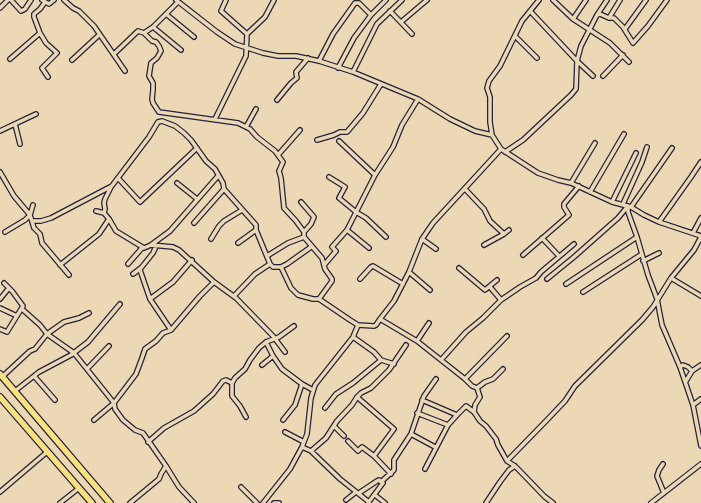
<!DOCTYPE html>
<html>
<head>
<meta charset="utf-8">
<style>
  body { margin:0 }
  canvas { display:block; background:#edd8b6 }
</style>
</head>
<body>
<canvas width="701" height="503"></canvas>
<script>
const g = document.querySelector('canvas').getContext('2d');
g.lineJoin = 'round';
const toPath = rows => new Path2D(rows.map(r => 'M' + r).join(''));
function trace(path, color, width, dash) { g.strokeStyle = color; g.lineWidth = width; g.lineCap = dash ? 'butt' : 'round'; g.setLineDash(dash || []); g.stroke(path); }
const street = toPath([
  [11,0,21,11,25,9,31,0],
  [42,0,49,4,54,0],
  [64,0,73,8,79,11,94,26,125,71],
  [176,0,217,32,235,44,263,53,278,56,296,56,319,61,353,72,418,99,450,119,475,131,492,135],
  [226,0,221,11,247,34],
  [539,0,522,21,500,66,489,81,487,88,490,97,490,122,492,135,501,149,538,173,558,180,571,183,612,202,631,207,644,215,659,222,701,236],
  [553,0,573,19,610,43,629,62],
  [45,2,40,9,34,14,34,17,40,33,46,43,57,53,42,68,48,77],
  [0,8,8,0],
  [390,11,412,34],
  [530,11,577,61,593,76],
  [166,14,194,37],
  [597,15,607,0],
  [609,18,620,0],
  [573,19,586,0],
  [401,22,427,0],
  [153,27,181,50],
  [625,29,646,0],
  [144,33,153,27,178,2],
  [515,36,537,58],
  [114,54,138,31,144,33,152,41,156,42,159,46,161,51,157,58,151,63,149,76,153,83,153,90,152,99,153,103,159,112,238,123,250,129,257,137,275,151,283,162,279,171,281,178,284,208,296,221,304,232,304,237,322,258,325,269,332,279,332,281,319,299],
  [10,59,40,33],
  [72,60,99,35],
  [319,61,333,34,355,3,359,3,371,15],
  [338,68,354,38,371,15,386,0],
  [353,72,377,24,402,0],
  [603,76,623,55],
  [277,100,291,83,297,78,296,72,308,58],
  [215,119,246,56,247,34,265,17,274,0],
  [15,124,20,144],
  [246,127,256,109],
  [0,131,36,114],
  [317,140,334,135,340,132,347,132,363,113,381,84],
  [339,141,375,175],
  [505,152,523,140,571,95,576,89,577,61,581,46,597,15,600,14,609,18,614,18,623,27,633,43,648,26,667,0],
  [278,155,300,130],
  [0,172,14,196,30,215,34,228,40,234,42,243,69,275],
  [218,176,170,231,151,245,144,248,116,231,109,219,104,213,105,209,104,203,105,199,111,187,149,137,158,122,162,121,175,126,184,133,191,140,206,161,215,169,223,183,224,189,256,225,256,230,270,264,273,267,281,267,287,264,311,247],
  [329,177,345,187,339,198,356,212,366,218,386,237],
  [118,178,140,202,197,148],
  [177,183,197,199],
  [571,183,595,143],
  [465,189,484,209,490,221,504,234],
  [590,192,624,134],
  [301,202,314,217,311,224,304,232],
  [612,202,636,153],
  [623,204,642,162,647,147],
  [628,206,628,212,637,237,648,275,657,299,662,325,680,367,693,405,701,446],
  [631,207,672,148],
  [96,211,104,213],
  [32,221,41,221,51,218,110,187],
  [659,222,691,177,701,162],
  [194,223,224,189],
  [347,230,369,248],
  [5,232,25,220,30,215,33,205],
  [693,233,701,218],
  [542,238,559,256],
  [211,239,219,226,224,221,242,210],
  [422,239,436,249],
  [238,243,256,230],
  [151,245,173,247,179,250,214,282,236,298,273,336,285,352],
  [484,245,504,234,509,230],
  [523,255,569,215,564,207,564,204,579,186],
  [267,256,288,243,304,237],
  [643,261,659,253],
  [128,264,142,248],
  [325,264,336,251,332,247,347,230,375,175,393,147,402,125,418,99],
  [60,265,99,234,109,219],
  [281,267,291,288,298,295,313,299,319,299,350,320,358,325,374,326,376,325,380,319,394,301,409,272,422,239,433,223,501,149],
  [459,268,485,290,497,280],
  [140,270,150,299,171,330],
  [409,272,430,290],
  [133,274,141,268,153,253,156,246],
  [671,278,701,296],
  [360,279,371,267,373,266,403,284],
  [547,279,574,257,618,218,628,206],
  [566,284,637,237],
  [490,287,501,300],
  [583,292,642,254],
  [234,296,255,274,270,264],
  [0,299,9,288],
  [150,299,173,282,192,260],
  [0,308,17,316],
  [22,309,40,325,47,334,74,353,114,403,94,420],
  [380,319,417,341,465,379,472,386,477,388,480,397,475,405,474,412,480,421,486,426,496,439,498,445,507,461,515,466,545,497,553,503],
  [0,329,7,332,23,306,12,291,4,283],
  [353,337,374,352,381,360,394,364],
  [417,341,429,323],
  [266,342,273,356,282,369,302,384,313,390],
  [441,360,466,332,483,318,501,300,520,287,536,278,541,272,574,244],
  [262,365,273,356],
  [680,367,683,365,688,367,692,371],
  [87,369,109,346],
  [34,376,55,400],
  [2,377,30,351,35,349,47,334,64,322,79,318,89,313],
  [465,379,507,336],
  [686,381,692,371,701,365],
  [477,388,485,382,493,379,503,369],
  [15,391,39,372,71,355,88,342,120,304],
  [357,397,394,429,374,456],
  [422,400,457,415],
  [693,405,701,399],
  [325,408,336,394,353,383,381,360],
  [417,413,448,425],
  [246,417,240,406,232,396,232,383,235,378,245,369,250,360,259,348,266,342,279,337,294,326],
  [283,420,295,405,302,384],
  [334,426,344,436],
  [285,432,304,442],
  [411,434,435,447],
  [348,441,358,451,362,447,374,456,391,474],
  [148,442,164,428,194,411,213,394,223,381,226,380,232,383],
  [302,447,311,451,340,479,369,502],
  [311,451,326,438,337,421,352,405,357,397,361,393,371,388,389,370,406,345],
  [507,461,546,421,565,401,575,386,642,320,653,307,671,278,694,250,701,237],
  [663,464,659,470,657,476,664,493],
  [425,469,448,425,457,415,466,406,474,412],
  [381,482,394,470,394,460,411,434,424,396,436,379],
  [241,487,257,503],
  [0,492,47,452],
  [359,493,377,481,379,480,383,483,368,503],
  [375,495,385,503],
  [346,500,356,492],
  [60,503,79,488],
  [130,503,159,479,161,474,166,466],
  [194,503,179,487,166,466,143,433,135,430,123,420,115,409,114,403,136,374,142,358,145,349,156,341,163,333,171,330,200,296,214,282],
  [263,503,290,469,302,447,307,434,311,398,315,385,353,337,358,325],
  [274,503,279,503],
  [486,503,500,482,509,470,515,466],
  [651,503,701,464]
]);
const primary = toPath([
  [0,374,110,503],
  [0,397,92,503]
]);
trace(street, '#22223b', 6);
trace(primary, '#22223b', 8);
trace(street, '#edd8b6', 3.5);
trace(primary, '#f9e181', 5.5);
</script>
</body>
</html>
